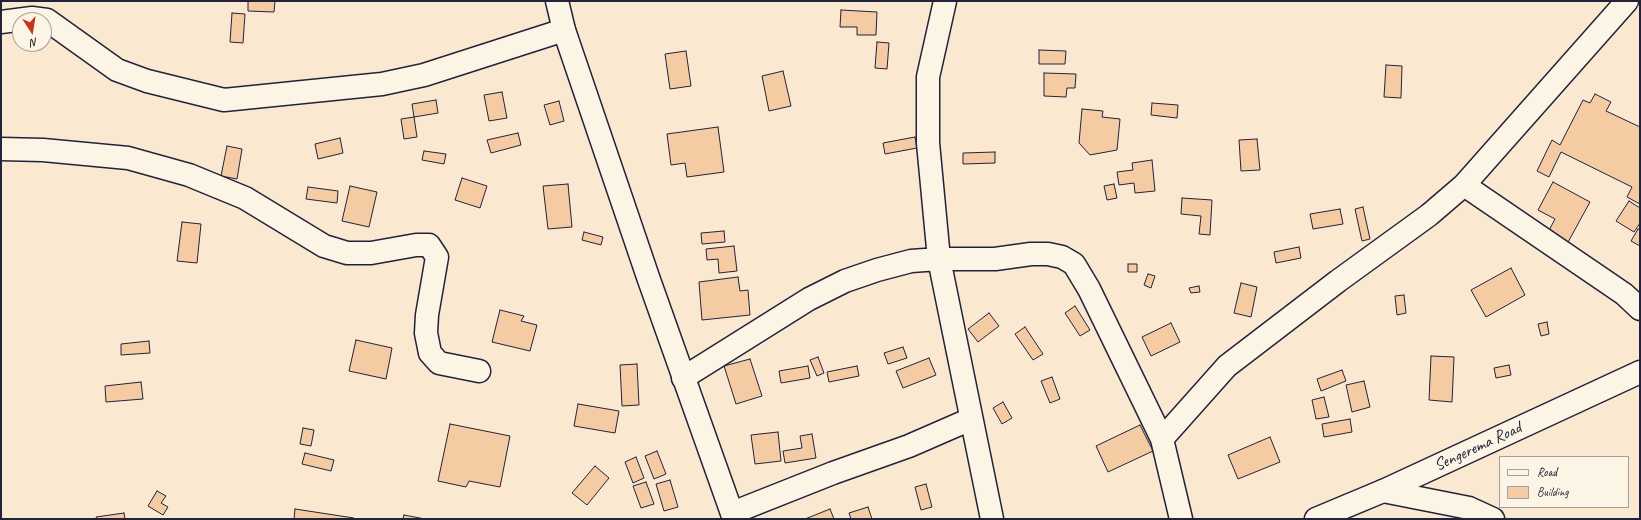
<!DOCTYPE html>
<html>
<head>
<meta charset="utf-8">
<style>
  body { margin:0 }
  #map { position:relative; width:1641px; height:520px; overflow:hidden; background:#fae8d1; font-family:Caveat,sans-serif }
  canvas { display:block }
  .frame { position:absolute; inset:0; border:2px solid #22223b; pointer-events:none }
  .legend { position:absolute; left:1499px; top:456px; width:130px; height:52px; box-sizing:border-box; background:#fcf5e5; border:1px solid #a5a1a1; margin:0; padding:5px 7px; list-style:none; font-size:12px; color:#22223b }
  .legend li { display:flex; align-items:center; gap:8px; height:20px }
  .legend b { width:20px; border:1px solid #a5a1a1 }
  .north { position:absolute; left:12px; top:12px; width:40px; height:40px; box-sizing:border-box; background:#fcf5e5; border:1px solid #a5a1a1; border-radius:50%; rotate:168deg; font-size:11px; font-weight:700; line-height:16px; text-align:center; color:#22223b }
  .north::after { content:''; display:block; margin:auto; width:14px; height:18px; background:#c8321e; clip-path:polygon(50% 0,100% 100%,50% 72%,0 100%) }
</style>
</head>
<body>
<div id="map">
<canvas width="1641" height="520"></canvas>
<div class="frame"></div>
<ul class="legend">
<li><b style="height:5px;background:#fcf5e5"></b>Road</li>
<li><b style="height:11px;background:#f4cba3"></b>Building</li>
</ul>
<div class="north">N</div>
</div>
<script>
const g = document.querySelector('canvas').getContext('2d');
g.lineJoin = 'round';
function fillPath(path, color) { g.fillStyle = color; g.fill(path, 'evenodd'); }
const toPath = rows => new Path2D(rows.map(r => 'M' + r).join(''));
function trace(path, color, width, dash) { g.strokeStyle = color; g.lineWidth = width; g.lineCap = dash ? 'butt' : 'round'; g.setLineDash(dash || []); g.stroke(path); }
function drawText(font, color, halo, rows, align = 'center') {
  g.font = font + ' Caveat,sans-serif'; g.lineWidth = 3.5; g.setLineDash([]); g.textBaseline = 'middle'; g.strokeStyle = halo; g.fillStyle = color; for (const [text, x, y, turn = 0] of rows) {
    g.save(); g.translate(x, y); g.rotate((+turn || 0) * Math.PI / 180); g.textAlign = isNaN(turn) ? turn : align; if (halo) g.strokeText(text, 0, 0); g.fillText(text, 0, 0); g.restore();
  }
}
const building = toPath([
  [248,1,275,1,274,12,248,11,248,1],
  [841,10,877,12,876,35,857,35,857,27,840,27,841,10],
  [232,13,245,14,243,43,230,42,232,13],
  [877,42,889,43,887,69,875,68,877,42],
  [1039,50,1066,51,1065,64,1039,64,1039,50],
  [686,51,691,86,670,89,665,54,686,51],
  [1386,65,1402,66,1401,98,1384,97,1386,65],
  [783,71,791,106,769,111,762,76,783,71],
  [1044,73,1076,74,1075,88,1067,88,1066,97,1044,96,1044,73],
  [502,92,507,118,489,121,484,95,502,92],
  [1595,94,1611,102,1606,111,1640,127,1640,204,1627,197,1632,187,1561,152,1549,177,1537,171,1552,140,1560,145,1583,100,1590,103,1595,94],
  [436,100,438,113,414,117,412,104,436,100],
  [559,101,564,121,550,125,544,105,559,101],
  [1152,103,1178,105,1177,118,1151,115,1152,103],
  [1082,109,1103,111,1102,117,1120,119,1117,150,1090,155,1079,143,1082,109],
  [414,117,417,137,404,139,401,119,414,117],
  [718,127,724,172,687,177,685,163,671,165,667,134,718,127],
  [518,133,521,145,491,153,487,140,518,133],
  [915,137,917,148,885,154,883,143,915,137],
  [340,138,343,153,318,159,315,144,340,138],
  [1257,139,1260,170,1241,171,1239,140,1257,139],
  [227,146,242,149,237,179,221,176,227,146],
  [424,151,446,154,444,164,422,160,424,151],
  [995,152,995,163,963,164,963,153,995,152],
  [1152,160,1155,191,1135,193,1134,183,1119,185,1117,172,1133,170,1132,163,1152,160],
  [462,178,487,186,480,208,455,200,462,178],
  [1553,182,1590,202,1567,244,1547,234,1555,219,1538,210,1553,182],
  [568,184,572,227,548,229,543,186,568,184],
  [1114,184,1117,198,1107,200,1104,186,1114,184],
  [350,186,377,192,369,227,342,221,350,186],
  [308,187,338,191,337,203,306,199,308,187],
  [1182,198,1212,200,1210,235,1199,234,1201,216,1181,214,1182,198],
  [1629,201,1640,208,1640,223,1634,232,1616,221,1629,201],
  [1363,207,1370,239,1362,241,1355,209,1363,207],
  [1340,209,1343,224,1313,229,1310,214,1340,209],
  [182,222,201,224,197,263,177,261,182,222],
  [1638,229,1640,230,1640,246,1631,241,1638,229],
  [724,231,725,242,702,244,701,233,724,231],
  [584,232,603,237,601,245,582,240,584,232],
  [734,246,737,271,719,273,718,259,707,260,706,249,734,246],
  [1299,247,1301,258,1276,263,1274,252,1299,247],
  [1128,264,1137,264,1137,272,1128,272,1128,264],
  [1511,268,1525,295,1486,317,1471,290,1511,268],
  [1148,274,1155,276,1151,288,1144,285,1148,274],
  [738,277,740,291,748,290,750,315,702,320,699,282,738,277],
  [1241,283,1257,287,1251,317,1234,313,1241,283],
  [1199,286,1200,292,1191,293,1189,288,1199,286],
  [1404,295,1406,313,1397,315,1395,296,1404,295],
  [1075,306,1090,330,1080,336,1065,313,1075,306],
  [500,310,524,316,521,321,537,325,530,351,492,342,500,310],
  [989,313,999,326,978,342,968,329,989,313],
  [1547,322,1549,334,1541,336,1538,324,1547,322],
  [1171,323,1180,342,1151,356,1142,337,1171,323],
  [1025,327,1043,354,1033,360,1015,334,1025,327],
  [356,340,392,348,386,379,349,371,356,340],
  [149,341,150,353,121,355,121,344,149,341],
  [903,347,907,358,888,364,884,353,903,347],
  [1431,356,1454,357,1452,402,1429,400,1431,356],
  [818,357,824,373,817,376,810,360,818,357],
  [929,358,936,375,903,388,896,371,929,358],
  [750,359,762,396,736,404,724,366,750,359],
  [637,364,639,405,622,406,620,365,637,364],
  [1509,365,1511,375,1496,378,1494,368,1509,365],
  [808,366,810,378,781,383,779,371,808,366],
  [857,366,859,376,829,382,827,372,857,366],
  [1342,370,1346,381,1321,391,1317,379,1342,370],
  [1052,377,1060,399,1050,403,1041,381,1052,377],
  [1364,381,1370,407,1352,412,1346,385,1364,381],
  [141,382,143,399,106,402,105,386,141,382],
  [1324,397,1329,417,1316,419,1312,400,1324,397],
  [1003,402,1012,418,1002,424,993,408,1003,402],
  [578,404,619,411,615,433,574,426,578,404],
  [1350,419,1352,432,1324,437,1322,424,1350,419],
  [450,424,510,436,500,487,469,481,466,487,438,481,450,424],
  [1140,425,1153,451,1108,472,1096,446,1140,425],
  [303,428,314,430,311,446,300,444,303,428],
  [778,432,781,461,755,464,751,435,778,432],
  [812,434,816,458,785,463,783,451,802,448,800,436,812,434],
  [1270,437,1280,462,1238,479,1228,455,1270,437],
  [657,451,666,474,654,479,645,456,657,451],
  [305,453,334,460,331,471,302,464,305,453],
  [636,457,644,478,633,483,625,462,636,457],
  [595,466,609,478,587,505,572,493,595,466],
  [670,480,678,507,664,511,656,484,670,480],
  [646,482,654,504,641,508,633,486,646,482],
  [926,484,932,507,921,510,915,487,926,484],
  [157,491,166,496,161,503,168,507,163,515,148,506,157,491],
  [868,507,872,519,851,519,849,513,868,507],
  [295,509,354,518,354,519,294,519,295,509],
  [830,509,834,519,805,519,830,509],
  [124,513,125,519,97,519,96,517,124,513],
  [404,515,425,519,403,519,404,515]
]);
fillPath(building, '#f4cba3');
trace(building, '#22223b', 1);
const street = toPath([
  [945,1,928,77,928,143,939,259,992,519],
  [1,22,32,18,47,20,117,70,147,81,224,100,382,84,424,75,564,30],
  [1,149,43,150,128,158,189,175,245,198,324,246,347,253,371,253,416,245,429,245,437,257,427,315,426,333,430,353,439,363,479,371],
  [1464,185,1624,294,1640,309],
  [683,378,809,299,845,281,877,270,911,261,939,259,995,259,1031,254,1048,254,1062,257,1074,264,1089,289,1162,439,1181,519],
  [1162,439,1227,366,1338,281,1429,215,1464,185,1627,1],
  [1383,491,1469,508,1493,519],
  [732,513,833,473,909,446,971,419]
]);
const secondary = toPath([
  [557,1,564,30,648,277,734,519],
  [1316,519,1383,491,1640,372]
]);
trace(street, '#22223b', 25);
trace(secondary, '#22223b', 25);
trace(street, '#fcf5e5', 22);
trace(secondary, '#fcf5e5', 22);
drawText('17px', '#22223b', '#fcf5e5', [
  ["Sengerema Road",1478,447,-25]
]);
</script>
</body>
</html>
